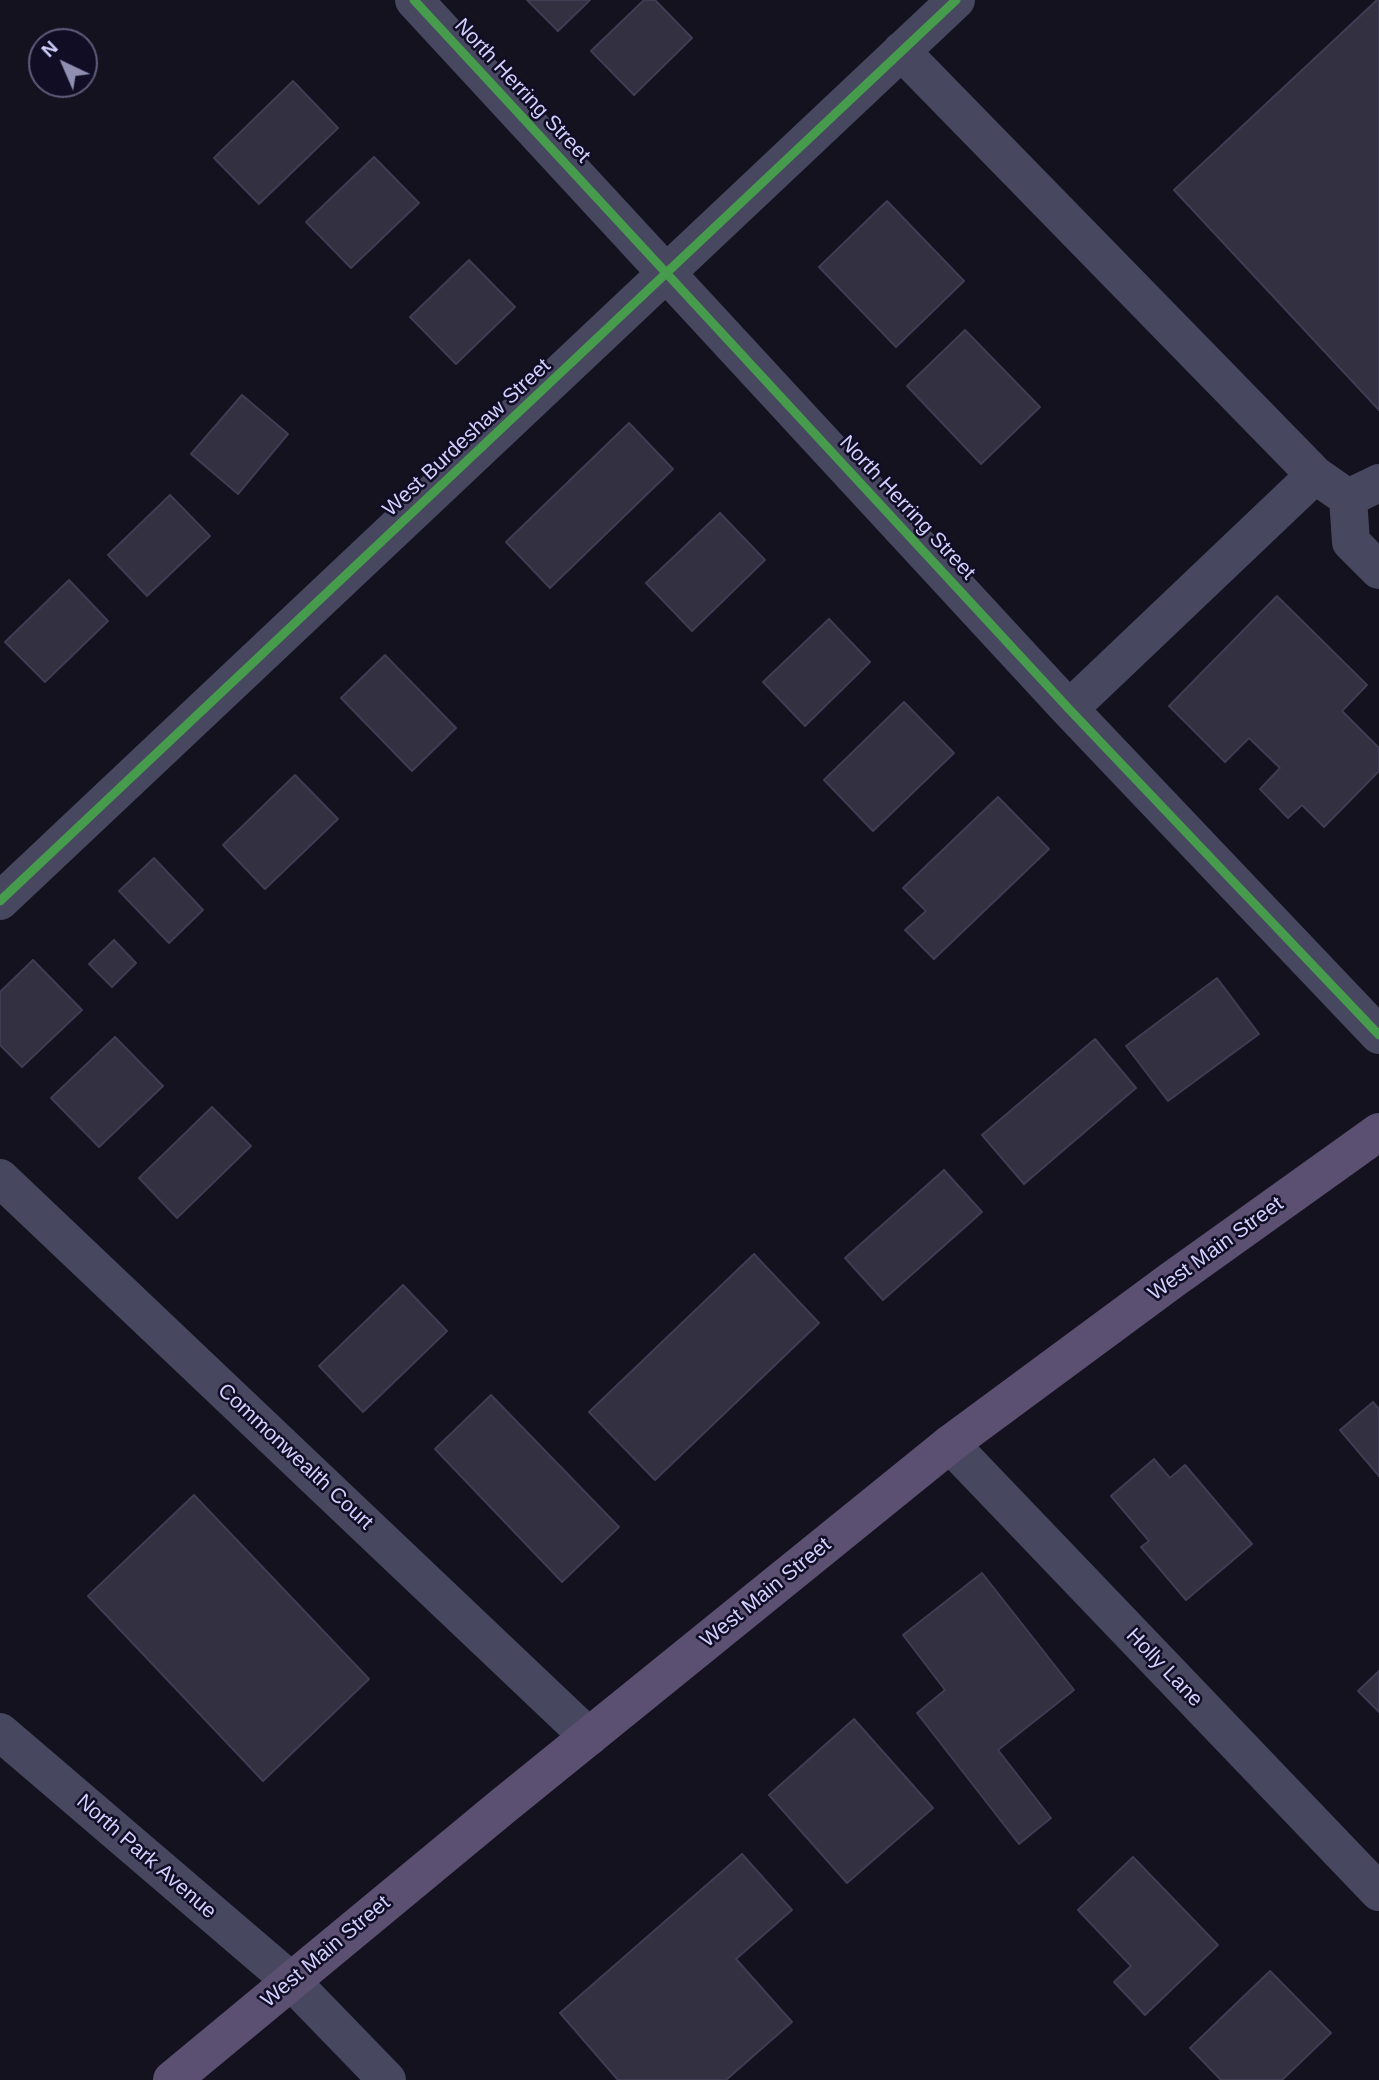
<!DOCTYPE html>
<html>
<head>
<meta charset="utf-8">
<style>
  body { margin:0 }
  #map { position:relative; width:1379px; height:2080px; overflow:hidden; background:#14121f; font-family:Helvetica,sans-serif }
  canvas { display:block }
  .north { position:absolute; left:28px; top:28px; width:70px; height:70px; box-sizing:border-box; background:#100d24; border:2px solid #5e5b7c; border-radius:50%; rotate:316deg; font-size:19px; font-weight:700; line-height:28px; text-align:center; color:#d3d0ff }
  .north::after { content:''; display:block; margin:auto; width:24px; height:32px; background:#908eb1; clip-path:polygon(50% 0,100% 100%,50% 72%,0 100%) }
</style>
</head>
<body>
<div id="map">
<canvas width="1379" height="2080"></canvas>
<div class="north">N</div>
</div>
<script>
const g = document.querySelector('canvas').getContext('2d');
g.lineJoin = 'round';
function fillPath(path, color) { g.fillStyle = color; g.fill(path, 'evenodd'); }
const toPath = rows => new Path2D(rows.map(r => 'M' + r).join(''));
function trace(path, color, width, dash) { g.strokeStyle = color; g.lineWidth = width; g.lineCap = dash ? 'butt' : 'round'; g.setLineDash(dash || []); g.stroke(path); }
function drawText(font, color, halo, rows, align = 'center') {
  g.font = font + ' Helvetica,sans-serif'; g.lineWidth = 5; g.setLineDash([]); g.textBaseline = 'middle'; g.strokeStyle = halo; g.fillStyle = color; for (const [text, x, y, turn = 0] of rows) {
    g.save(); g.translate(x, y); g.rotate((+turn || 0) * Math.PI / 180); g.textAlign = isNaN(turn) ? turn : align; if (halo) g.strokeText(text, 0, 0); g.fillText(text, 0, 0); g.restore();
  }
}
const building = toPath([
  [527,0,590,0,558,31,527,0],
  [644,0,655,0,692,38,634,95,591,51,644,0],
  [1377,0,1379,0,1379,410,1174,190,1377,0],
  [293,81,338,128,259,204,214,158,293,81],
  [374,157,419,203,351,268,306,222,374,157],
  [887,201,964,281,896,347,819,267,887,201],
  [469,260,515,307,456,364,410,317,469,260],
  [965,330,1040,407,981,464,907,386,965,330],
  [242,395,288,434,238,494,191,454,242,395],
  [629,423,673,469,550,588,506,542,629,423],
  [170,495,210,536,147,596,108,555,170,495],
  [720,513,765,560,692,631,646,583,720,513],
  [69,580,108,621,45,682,5,642,69,580],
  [1277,596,1367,685,1342,711,1379,748,1379,771,1324,827,1302,805,1288,818,1260,789,1280,768,1249,738,1225,762,1169,706,1277,596],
  [829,619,870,662,805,726,763,682,829,619],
  [385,655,456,728,412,771,341,698,385,655],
  [904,702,954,753,873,831,824,780,904,702],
  [295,775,338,819,265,889,223,845,295,775],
  [998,797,1049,849,934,959,905,930,926,911,903,888,998,797],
  [154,858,203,910,169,943,119,891,154,858],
  [114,940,136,963,112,987,89,964,114,940],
  [33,960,82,1010,22,1067,0,1045,0,992,33,960],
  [1217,978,1259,1034,1168,1101,1126,1046,1217,978],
  [115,1037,163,1086,99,1147,51,1098,115,1037],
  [1095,1039,1136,1088,1024,1184,982,1135,1095,1039],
  [212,1107,251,1146,177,1218,139,1178,212,1107],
  [944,1170,982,1212,883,1300,845,1258,944,1170],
  [754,1254,819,1323,655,1480,589,1412,754,1254],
  [403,1285,447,1331,363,1412,319,1366,403,1285],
  [491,1395,619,1527,562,1582,435,1449,491,1395],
  [1373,1402,1379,1409,1379,1476,1340,1430,1373,1402],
  [1154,1459,1170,1478,1185,1465,1252,1544,1186,1600,1141,1547,1149,1541,1111,1496,1154,1459],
  [194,1495,369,1679,263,1781,88,1596,194,1495],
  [982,1573,1074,1690,998,1750,1051,1818,1019,1844,917,1713,945,1690,903,1635,982,1573],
  [1379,1671,1379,1712,1358,1691,1379,1671],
  [854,1719,933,1808,847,1883,769,1795,854,1719],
  [742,1854,792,1910,736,1959,792,2022,726,2080,618,2080,560,2013,742,1854],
  [1133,1857,1218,1945,1145,2015,1114,1982,1131,1966,1078,1910,1133,1857],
  [1270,1971,1331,2033,1282,2080,1221,2080,1190,2048,1270,1971]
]);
fillPath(building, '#323041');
trace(building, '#3f3c53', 2);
trace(toPath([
  [414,0,1069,709,1379,1035],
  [901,51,1315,475,1348,498,1379,483],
  [1348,498,1351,542,1379,570],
  [1069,709,1315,475],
  [0,901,956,0],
  [0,1178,589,1737],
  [950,1444,1379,1892],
  [0,1732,291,1981,387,2080]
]), '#474760', 38);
trace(toPath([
  [172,2080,503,1806,950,1444,1172,1280,1379,1132]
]), '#5b5071', 38);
trace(toPath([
  [414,0,1069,709,1379,1035],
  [0,901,956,0]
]), '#469c4c', 9);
drawText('21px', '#d3d0ff', '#100d24', [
  ["North Herring Street",522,91,47],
  ["West Burdeshaw Street",467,438,-43],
  ["North Herring Street",907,508,47],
  ["West Main Street",1216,1249,-36],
  ["Commonwealth Court",295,1457,43],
  ["West Main Street",766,1593,-39],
  ["Holly Lane",1164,1668,46],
  ["North Park Avenue",146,1857,41],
  ["West Main Street",326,1952,-40]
]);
</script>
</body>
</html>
